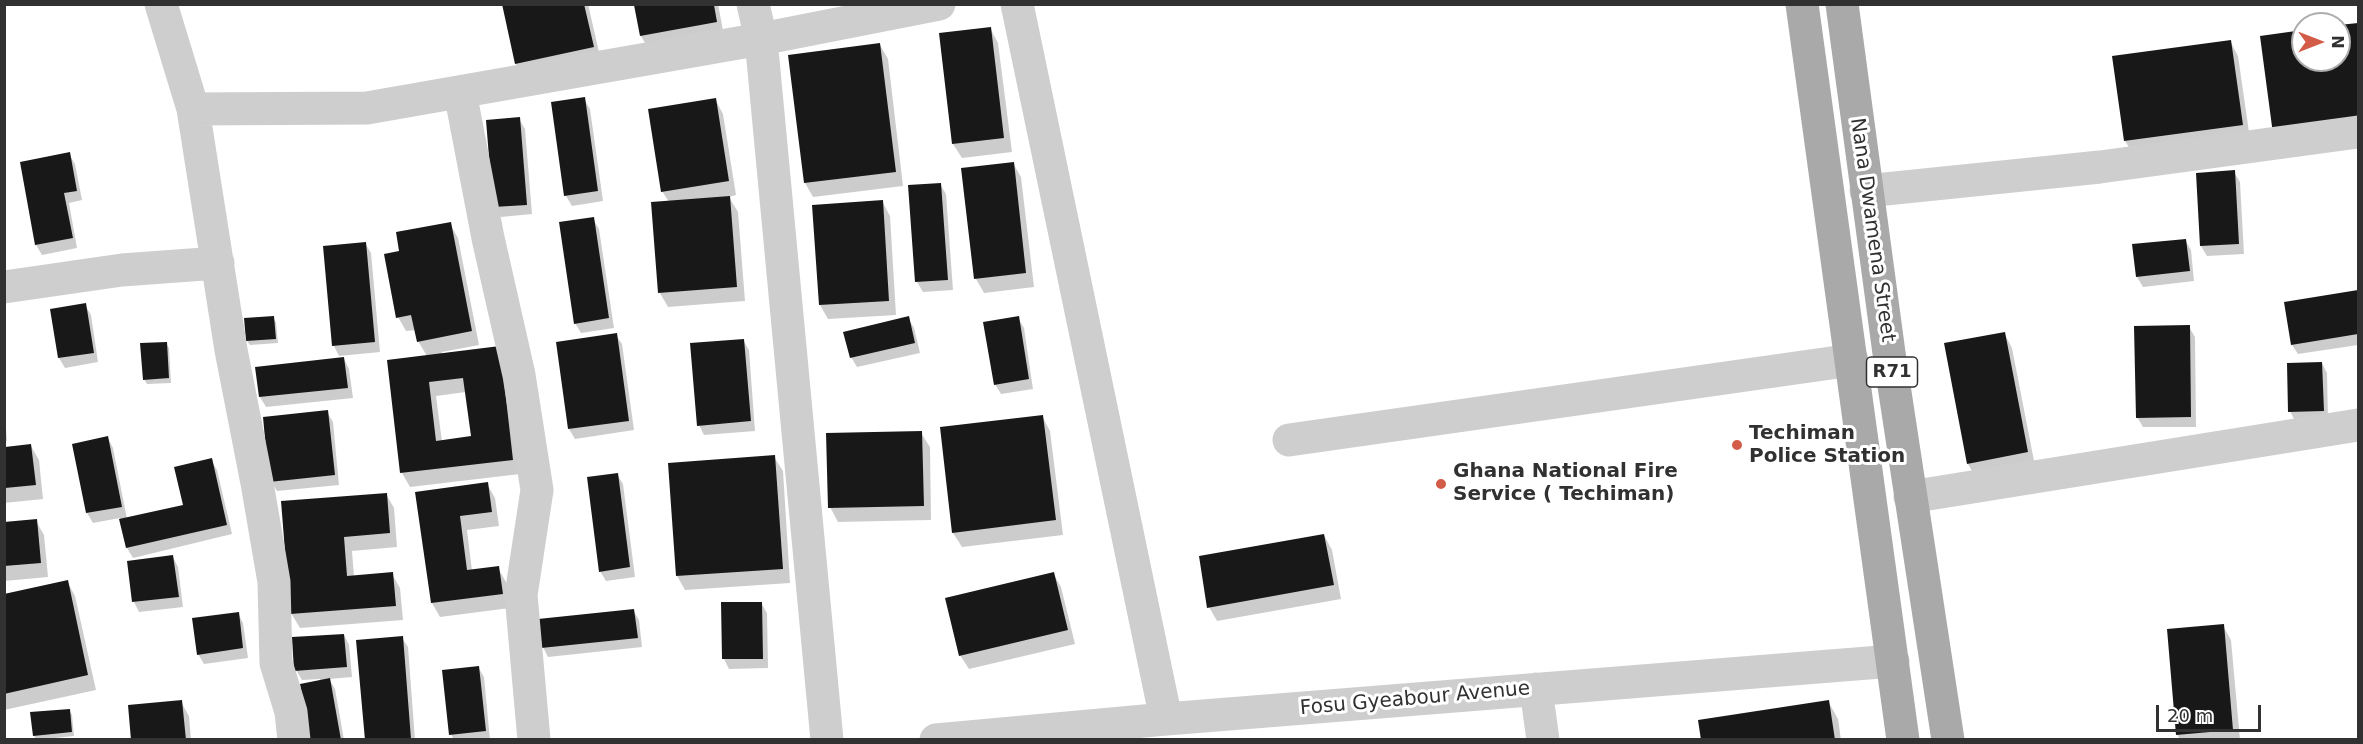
<!DOCTYPE html>
<html>
<head>
<meta charset="utf-8">
<style>
  body { margin:0 }
  #map { position:relative; width:2363px; height:744px; overflow:hidden; background:#fff; font-family:"DejaVu Sans",sans-serif }
  canvas { display:block }
  .frame { position:absolute; inset:0; border:6px solid #313131; pointer-events:none }
  .north { position:absolute; left:2291px; top:12px; width:60px; height:60px; box-sizing:border-box; background:#fff; border:2px solid #adadad; border-radius:50%; rotate:90deg; font-size:16px; font-weight:700; line-height:24px; text-align:center; color:#313131 }
  .north::after { content:''; display:block; margin:auto; width:21px; height:27px; background:#d35c48; clip-path:polygon(50% 0,100% 100%,50% 72%,0 100%) }
  .scale { position:absolute; left:2156px; top:705px; width:105px; height:27px; box-sizing:border-box; border:3px solid #313131; border-top:0; padding-left:8px; font-size:18px; line-height:21px; white-space:nowrap; color:#313131; -webkit-text-stroke:4px #fff; paint-order:stroke }
</style>
</head>
<body>
<div id="map">
<canvas width="2363" height="744"></canvas>
<div class="frame"></div>
<div class="north">N</div>
<div class="scale">20 m</div>
</div>
<script>
const g = document.querySelector('canvas').getContext('2d');
g.lineJoin = 'round';
function fillPath(path, color) { g.fillStyle = color; g.fill(path, 'evenodd'); }
const toPath = rows => new Path2D(rows.map(r => 'M' + r).join(''));
function trace(path, color, width, dash) { g.strokeStyle = color; g.lineWidth = width; g.lineCap = dash ? 'butt' : 'round'; g.setLineDash(dash || []); g.stroke(path); }
function drawText(font, color, halo, rows, align = 'center') {
  g.font = font + ' "DejaVu Sans",sans-serif'; g.lineWidth = 6; g.setLineDash([]); g.textBaseline = 'middle'; g.strokeStyle = halo; g.fillStyle = color; for (const [text, x, y, turn = 0] of rows) {
    g.save(); g.translate(x, y); g.rotate((+turn || 0) * Math.PI / 180); g.textAlign = isNaN(turn) ? turn : align; if (halo) g.strokeText(text, 0, 0); g.fillText(text, 0, 0); g.restore();
  }
}
fillPath(toPath([
  [504,4,588,4,601,61,525,78,516,64],
  [635,4,718,4,724,36,649,50,641,36],
  [2358,24,2358,138,2262,37,2303,32,2303,60,2339,60,2339,27],
  [990,28,998,43,1012,152,962,158,953,144],
  [2230,41,2238,56,2250,139,2134,155,2125,141],
  [880,45,888,59,903,186,813,197,805,183],
  [584,99,590,109,603,201,572,206,566,196,553,103],
  [715,99,723,114,736,195,729,197,738,212,745,301,668,307,660,293,653,204,669,202,662,191],
  [519,119,525,129,532,214,501,217,495,207],
  [69,154,75,164,82,200,69,203,77,248,42,255,36,245],
  [1013,163,1021,177,1034,287,984,293,976,279,962,169],
  [2234,172,2240,182,2244,254,2207,256,2201,246,2198,174],
  [940,184,946,194,953,290,923,292,917,282,910,186],
  [882,201,890,216,896,315,828,319,820,305],
  [593,219,599,229,614,328,581,333,575,323],
  [450,224,458,238,479,345,442,352,442,355,499,348,520,474,410,487,402,473,389,361,427,356,418,341,416,330,406,331,398,317,401,252],
  [466,392,472,438,442,442,436,396],
  [2185,240,2191,250,2194,281,2143,287,2137,277],
  [365,243,371,253,380,352,339,356,334,346],
  [2358,291,2358,345,2298,354,2292,345,2286,303],
  [85,305,91,315,98,362,65,368,59,358,52,310],
  [273,318,276,322,278,343,250,345,247,341],
  [908,318,914,328,920,353,857,367,851,357],
  [1018,318,1024,328,1033,389,1001,394,995,384],
  [2189,327,2195,337,2196,427,2143,427,2137,417],
  [2004,333,2012,348,2035,466,1976,478,1968,464],
  [616,335,622,344,634,430,575,439,569,429],
  [743,340,749,350,755,431,704,435,699,425],
  [166,343,169,348,171,383,147,384,144,379],
  [344,359,349,369,353,398,266,407,260,397,257,368],
  [2322,363,2327,373,2328,421,2295,421,2290,411],
  [4,404,7,441,4,441],
  [327,412,333,422,339,485,277,491,271,481],
  [1042,416,1050,431,1063,535,962,547,953,533],
  [921,433,930,447,931,520,838,522,830,507],
  [108,438,113,448,127,519,185,506,211,460,217,470,232,534,133,558,127,548,120,518,93,523,87,513,73,445],
  [31,446,39,460,43,499,4,503,4,448],
  [774,457,783,471,790,583,685,590,677,576],
  [617,474,623,484,635,577,606,581,600,571],
  [487,484,495,498,499,526,467,530,472,571,498,568,506,582,510,608,440,617,432,603,417,493],
  [386,494,394,508,397,547,352,551,354,577,392,574,400,588,403,620,300,628,291,613,283,502],
  [36,521,44,535,48,577,4,581,4,524],
  [1324,535,1332,550,1341,599,1217,621,1209,607],
  [173,557,178,567,183,607,139,612,134,602],
  [1053,573,1061,587,1075,644,969,669,960,655],
  [67,581,75,596,96,690,4,710,4,595],
  [761,603,767,613,768,668,729,669,724,659],
  [633,610,639,620,642,647,548,657,543,647],
  [238,613,243,623,248,658,204,664,198,654],
  [2223,626,2231,640,2240,740,2180,740,2177,734],
  [344,635,349,645,352,677,329,679,335,689,344,740,311,740,320,679,302,680,296,670],
  [402,638,408,647,415,740,366,740],
  [478,667,484,677,490,740,454,740,451,734],
  [1828,701,1838,719,1841,740,1703,740],
  [181,702,189,716,191,740,133,740],
  [69,710,72,715,74,736,36,740,34,735]
]), '#0003');
fillPath(toPath([
  [502,4,584,4,594,47,515,64],
  [634,5,714,5,717,22,640,36],
  [2358,23,2358,123,2273,134,2260,36,2303,30,2303,60,2339,60,2339,25],
  [991,27,1004,138,952,144,939,33],
  [2231,40,2243,125,2124,141,2112,56],
  [880,43,896,172,804,183,788,55],
  [585,97,598,191,564,196,551,102],
  [716,98,729,181,661,192,648,109],
  [520,117,527,205,493,207,486,120],
  [70,152,77,191,64,193,73,238,35,245,20,162],
  [1014,162,1026,273,974,279,961,168],
  [2235,170,2239,244,2200,246,2196,173],
  [941,183,948,280,915,282,908,185],
  [730,196,737,287,658,293,651,202],
  [883,200,889,301,819,305,812,205],
  [594,217,609,318,574,324,559,222],
  [451,222,472,331,417,342,411,315,396,318,384,254,399,251,396,232],
  [2186,239,2190,271,2136,277,2132,244],
  [366,242,375,342,332,346,323,246],
  [2358,290,2358,334,2291,345,2284,302],
  [86,303,94,353,58,358,50,309],
  [274,316,276,339,246,341,244,318],
  [909,316,915,343,850,358,843,332],
  [1019,316,1029,379,994,385,983,322],
  [2190,325,2191,417,2136,418,2134,326],
  [2005,332,2028,452,1967,464,1944,343],
  [617,333,629,421,568,429,556,342],
  [744,339,751,421,697,426,690,343],
  [167,342,169,378,143,380,140,343],
  [500,346,513,460,400,473,387,360],
  [463,378,471,436,436,441,429,382],
  [344,357,348,388,259,397,255,367],
  [2322,362,2324,411,2288,412,2287,363],
  [328,410,335,475,269,482,263,417],
  [1043,415,1056,520,952,533,940,427],
  [922,431,924,506,828,508,826,433],
  [108,436,122,507,86,513,72,444],
  [31,444,36,485,5,488,5,447],
  [775,455,783,569,676,576,668,463],
  [212,458,227,525,126,548,119,519,183,505,174,467],
  [618,473,630,567,599,572,587,477],
  [488,482,492,512,460,516,467,570,499,566,503,594,431,603,415,492],
  [387,493,390,533,344,537,347,576,393,572,396,606,290,614,281,501],
  [37,519,41,563,4,566,4,522],
  [1324,534,1334,585,1207,608,1199,556],
  [173,555,179,597,132,602,127,561],
  [1054,572,1068,630,959,656,945,598],
  [68,580,88,675,4,694,4,594],
  [721,602,762,602,763,659,722,659],
  [634,609,638,638,541,648,538,619],
  [239,612,243,648,197,655,192,618],
  [2224,624,2233,730,2176,735,2167,629],
  [344,634,347,667,294,671,292,637],
  [403,636,411,739,365,740,356,640],
  [479,666,486,731,449,735,442,670],
  [330,678,341,740,310,740,300,684],
  [182,700,186,740,131,740,128,705],
  [1829,700,1835,740,1701,740,1698,720],
  [70,709,72,732,33,736,30,712]
]), '#181818');
trace(toPath([
  [161,4,193,109,231,350,257,483,274,582,276,663,291,712,294,740],
  [753,4,761,39,827,740],
  [1017,4,1166,719],
  [460,92,488,238,519,375,537,490,521,595,534,740],
  [193,109,367,108,761,39,939,4],
  [1866,191,2100,167,2358,132],
  [4,287,122,270,218,263],
  [1289,440,1852,360],
  [1910,497,2358,425],
  [1536,689,1543,740],
  [936,740,1166,719,1893,661]
]), '#cecece', 33);
trace(toPath([
  [1802,4,1903,740],
  [1842,4,1889,353,1948,740]
]), '#a9a9a9', 33);
for (const [x, y, r, color] of [
  [1737,445,6,"#d35c48"],
  [1441,484,6,"#d35c48"]
]) { const dot = new Path2D(); dot.arc(x, y, r, 0, 2 * Math.PI); g.fillStyle = color; g.fill(dot); trace(dot, '#fff', 2); }
for (const [x, y, w] of [
  [1892,372,51]
]) { const box = new Path2D(); box.roundRect(x - w / 2, y - 15, w, 30, 4.5); g.fillStyle = '#fff'; g.fill(box); trace(box, '#313131', 1.5); }
drawText('bold 18px', '#313131', null, [
  ["R71",1892,372]
]);
drawText('20px', '#313131', '#fff', [
  ["Nana Dwamena Street",1872,230,82],
  ["Fosu Gyeabour Avenue",1415,699,-5]
]);
drawText('bold 20px', '#313131', '#fff', [
  ["Techiman",1749,434],
  ["Police Station",1749,457],
  ["Ghana National Fire",1453,472],
  ["Service ( Techiman)",1453,495]
], 'left');
</script>
</body>
</html>
